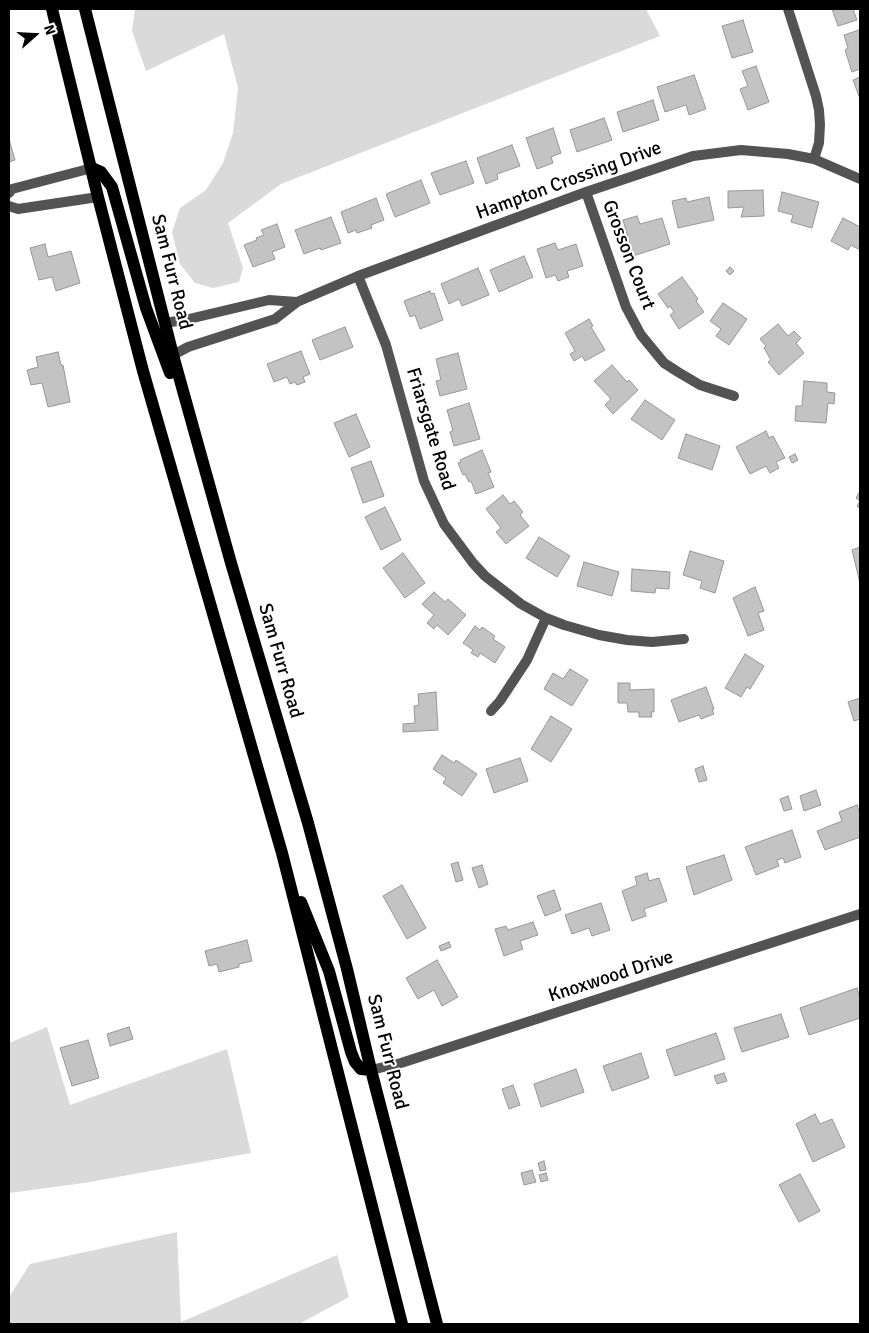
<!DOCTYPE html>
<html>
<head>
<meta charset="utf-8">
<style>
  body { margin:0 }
  #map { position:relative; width:869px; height:1333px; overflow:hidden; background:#fff; font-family:Signika,sans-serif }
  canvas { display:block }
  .frame { position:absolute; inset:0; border:10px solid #000; pointer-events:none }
  .north { position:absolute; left:10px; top:10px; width:50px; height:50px; -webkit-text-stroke:4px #fff; paint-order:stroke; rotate:71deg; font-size:14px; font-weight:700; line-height:20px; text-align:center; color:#000 }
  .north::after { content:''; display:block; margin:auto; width:18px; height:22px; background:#000; clip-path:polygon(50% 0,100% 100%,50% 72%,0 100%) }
</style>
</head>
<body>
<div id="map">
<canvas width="869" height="1333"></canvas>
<div class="frame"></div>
<div class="north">N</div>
</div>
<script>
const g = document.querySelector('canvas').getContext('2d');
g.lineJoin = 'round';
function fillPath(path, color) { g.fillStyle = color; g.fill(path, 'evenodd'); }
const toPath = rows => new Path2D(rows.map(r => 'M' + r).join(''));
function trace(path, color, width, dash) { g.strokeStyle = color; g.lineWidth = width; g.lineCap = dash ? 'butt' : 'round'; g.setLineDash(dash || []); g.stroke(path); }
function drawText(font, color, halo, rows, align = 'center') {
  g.font = font + ' Signika,sans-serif'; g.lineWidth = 4; g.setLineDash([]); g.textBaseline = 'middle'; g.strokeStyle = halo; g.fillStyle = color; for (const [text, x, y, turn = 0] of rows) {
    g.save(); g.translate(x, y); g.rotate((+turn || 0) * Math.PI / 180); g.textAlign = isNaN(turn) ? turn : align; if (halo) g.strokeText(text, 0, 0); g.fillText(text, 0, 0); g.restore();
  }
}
fillPath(toPath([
  [135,9,646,9,660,36,281,184,228,223,243,268,239,282,213,288,195,283,180,264,172,232,180,208,206,190,223,163,233,133,238,88,224,34,146,71,132,31],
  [47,1027,70,1105,227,1049,251,1153,84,1183,9,1193,9,1043],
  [177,1232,181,1322,337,1255,349,1297,299,1324,9,1324,9,1297,30,1264]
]), '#dadada');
const building = toPath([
  [832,9,853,9,857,20,838,26,832,9],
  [743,20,753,52,732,58,722,26,743,20],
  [859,30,860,35,860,69,852,72,845,50,848,48,844,35,859,30],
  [756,66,769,102,748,110,740,89,748,86,742,71,756,66],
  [694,75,706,109,689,115,686,105,665,112,657,87,694,75],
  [860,77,860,99,853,80,860,77],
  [653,100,659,120,623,132,617,112,653,100],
  [604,118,612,140,577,152,570,130,604,118],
  [553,128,561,153,551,157,553,163,537,169,526,138,553,128],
  [9,139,15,160,9,162,9,139],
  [512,145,520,166,497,174,498,179,486,184,477,158,512,145],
  [466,161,474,183,440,195,431,173,466,161],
  [421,180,430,203,395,217,386,194,421,180],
  [763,190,764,216,741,217,744,207,728,208,728,191,763,190],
  [782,192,819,202,812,228,791,222,793,215,778,211,782,192],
  [709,197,714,220,678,228,672,201,686,198,687,202,709,197],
  [376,198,384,220,371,225,372,228,357,233,356,230,348,233,341,212,376,198],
  [637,216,640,224,662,218,670,244,633,256,623,220,637,216],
  [331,217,341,243,321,250,320,248,304,254,295,230,331,217],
  [843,218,860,227,860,250,851,245,848,250,831,241,843,218],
  [277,224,285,247,272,252,275,259,253,267,244,245,257,240,256,238,264,235,261,230,277,224],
  [555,243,558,250,576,244,583,266,567,271,569,277,558,281,555,275,546,278,537,249,555,243],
  [45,244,48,257,71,251,80,283,56,291,52,277,39,280,30,248,45,244],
  [524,256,533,277,499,292,490,270,524,256],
  [730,267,734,271,730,275,726,271,730,267],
  [478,268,489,295,462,306,459,299,449,304,441,284,478,268],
  [682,277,698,299,696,301,704,312,679,329,670,315,674,312,670,306,668,308,658,294,682,277],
  [430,291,431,294,434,293,443,320,420,329,415,315,410,317,404,301,430,291],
  [723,303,747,319,729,345,716,336,721,329,710,321,723,303],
  [589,319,593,326,591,327,605,350,585,361,582,356,574,361,570,354,575,351,565,333,589,319],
  [778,324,788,336,794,331,801,338,796,343,804,353,779,375,768,362,771,360,764,348,766,346,760,339,778,324],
  [345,327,353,347,320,360,312,340,345,327],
  [301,351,310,374,303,377,305,382,297,385,295,382,290,384,287,377,274,382,267,364,301,351],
  [58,352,61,365,63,365,70,402,48,407,42,383,31,385,27,370,38,367,36,357,58,352],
  [458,353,467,389,440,396,436,381,441,380,436,359,458,353],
  [612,365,627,382,629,380,638,390,613,414,605,405,611,399,594,381,612,365],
  [804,381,827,383,827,392,835,393,834,404,828,403,826,423,795,421,796,406,802,406,804,381],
  [645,400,675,420,662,440,631,419,645,400],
  [469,403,480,439,454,446,450,432,453,431,447,410,469,403],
  [356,414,370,447,349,457,334,423,356,414],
  [766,431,769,438,773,436,785,458,776,462,779,468,770,473,766,466,750,474,736,447,766,431],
  [686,434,720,446,712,470,678,458,686,434],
  [482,450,491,472,488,473,494,487,476,494,471,481,469,482,465,474,463,475,458,463,461,462,460,460,482,450],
  [795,454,798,460,792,463,789,457,795,454],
  [371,461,384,496,363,503,351,468,371,461],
  [860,491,860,509,857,506,860,501,856,498,860,491],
  [503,495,510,504,514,501,523,512,520,515,529,526,506,544,496,532,501,528,486,509,503,495],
  [385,507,401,540,381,550,365,517,385,507],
  [539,537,570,556,557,577,526,558,539,537],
  [860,547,860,583,852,550,860,547],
  [690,551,724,561,715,593,700,588,702,581,683,575,690,551],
  [403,553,425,583,405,598,383,568,403,553],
  [584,562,619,572,612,596,577,586,584,562],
  [632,569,670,572,669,589,656,588,655,593,631,591,632,569],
  [755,587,764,611,758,613,764,630,748,636,733,598,755,587],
  [434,592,445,602,448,599,466,615,448,635,437,625,434,629,427,623,434,615,422,604,434,592],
  [475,626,480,630,482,627,495,636,493,639,505,647,495,663,480,653,478,657,471,653,473,650,463,643,475,626],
  [745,654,764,666,750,689,747,687,741,697,725,688,745,654],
  [570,669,588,680,572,706,544,689,553,673,563,679,570,669],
  [618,683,630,683,630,690,654,689,654,712,651,712,652,717,639,717,639,712,628,712,627,703,618,703,618,683],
  [706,687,714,709,712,709,714,714,701,719,699,715,679,722,671,700,706,687],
  [436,692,438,730,403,732,403,724,415,723,414,706,419,705,418,694,436,692],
  [860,698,860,719,854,721,848,702,860,698],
  [551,716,572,729,551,762,531,749,551,716],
  [442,755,454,763,456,760,477,774,462,796,443,783,446,778,433,769,442,755],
  [520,758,528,781,494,793,486,769,520,758],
  [703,766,707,780,699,782,695,769,703,766],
  [816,790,821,805,804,811,800,796,816,790],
  [788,796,792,809,784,811,780,799,788,796],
  [857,805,860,813,860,837,825,850,817,831,842,821,839,812,857,805],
  [792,830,801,857,785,863,783,858,777,860,779,866,756,875,745,847,792,830],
  [724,855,732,880,694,895,686,867,724,855],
  [458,862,463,880,456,882,451,864,458,862],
  [482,865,488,884,479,888,472,868,482,865],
  [647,873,649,881,659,878,667,901,644,909,646,916,632,921,622,891,637,885,635,877,647,873],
  [402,885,426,928,407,939,383,896,402,885],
  [554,890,561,910,545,916,537,896,554,890],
  [601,903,610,930,592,936,589,928,572,934,565,915,601,903],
  [533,922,538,935,520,941,523,949,504,956,495,929,506,926,508,930,533,922],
  [247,940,252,961,239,964,239,967,219,972,217,964,209,966,205,951,247,940],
  [449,942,451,947,441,951,439,946,449,942],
  [437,960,458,997,442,1006,434,990,418,999,406,978,437,960],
  [857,988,860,998,860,1018,809,1035,800,1008,857,988],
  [781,1014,789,1037,742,1052,734,1028,781,1014],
  [129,1027,133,1039,110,1046,107,1034,129,1027],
  [716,1033,725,1059,675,1076,666,1050,716,1033],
  [88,1040,99,1078,72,1086,60,1048,88,1040],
  [641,1053,649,1078,612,1091,603,1066,641,1053],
  [576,1069,584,1092,541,1107,534,1084,576,1069],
  [724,1073,727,1081,717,1084,714,1076,724,1073],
  [513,1085,520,1105,509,1109,502,1089,513,1085],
  [815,1114,820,1124,832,1119,845,1147,813,1162,796,1124,815,1114],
  [544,1161,546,1170,540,1171,538,1163,544,1161],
  [532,1170,536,1182,524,1185,521,1173,532,1170],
  [546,1173,548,1180,541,1182,539,1175,546,1173],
  [800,1174,820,1211,799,1222,779,1185,800,1174]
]);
fillPath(building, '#c3c3c3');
trace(building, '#979797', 1);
trace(toPath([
  [788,9,816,96,819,110,820,125,819,143,814,159],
  [586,192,626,307,641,335,664,363,678,372,700,385,734,396],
  [9,193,12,189,92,168],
  [9,206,18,209,98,197],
  [358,276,386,345,424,481,444,524,473,563,485,576,521,604,546,618,564,625,599,635,627,640,652,642,684,639],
  [165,323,189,319,269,300,297,302],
  [173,355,188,347,275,319,297,302,358,276,586,192,693,156,741,150,788,154,814,159,860,179],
  [491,711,500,701,527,660,546,618],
  [371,1070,401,1063,860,914]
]), '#535353', 10);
trace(toPath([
  [52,9,98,197,143,371,282,853,402,1324],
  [85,9,173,355,231,563,308,823,347,969,371,1070,437,1324],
  [92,168,101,172,112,187,146,308,170,373],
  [301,902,329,971,351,1052,355,1062,361,1069,371,1070]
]), '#000', 12);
drawText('19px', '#000', '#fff', [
  ["Hampton Crossing Drive",569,181,-20],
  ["Grosson Court",628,255,69],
  ["Sam Furr Road",171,272,76],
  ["Friarsgate Road",430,429,73],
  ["Sam Furr Road",280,661,74],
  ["Knoxwood Drive",611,977,-18],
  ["Sam Furr Road",387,1052,76]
]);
</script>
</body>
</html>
